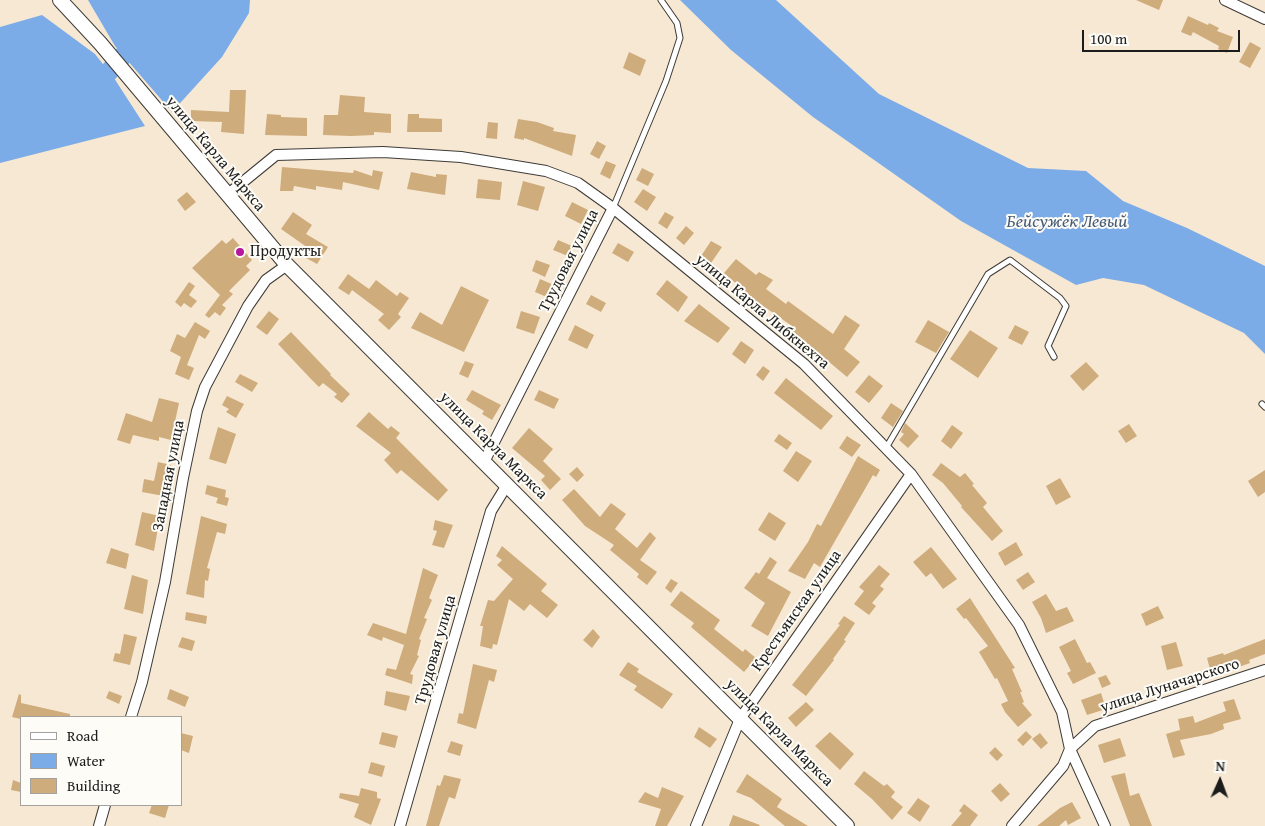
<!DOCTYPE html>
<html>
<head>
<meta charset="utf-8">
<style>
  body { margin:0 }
  #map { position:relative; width:1265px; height:826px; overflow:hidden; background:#f7e8d3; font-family:"Gentium Book Plus",serif }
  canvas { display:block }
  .legend { position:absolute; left:20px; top:716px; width:162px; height:90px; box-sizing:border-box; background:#fdfcf7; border:1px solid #a3a29f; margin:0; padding:6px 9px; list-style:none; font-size:15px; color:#1c1c1c }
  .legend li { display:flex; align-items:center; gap:10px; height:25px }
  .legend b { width:25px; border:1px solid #a3a29f }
  .north { position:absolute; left:1195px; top:756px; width:50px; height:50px; -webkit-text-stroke:4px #fdfcf7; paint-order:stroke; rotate:2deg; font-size:14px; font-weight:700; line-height:20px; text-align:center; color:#1c1c1c }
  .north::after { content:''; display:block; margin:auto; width:18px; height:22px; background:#1c1c1c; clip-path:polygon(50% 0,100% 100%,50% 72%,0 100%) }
  .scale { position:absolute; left:1082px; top:30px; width:158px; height:22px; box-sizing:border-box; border:2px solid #1c1c1c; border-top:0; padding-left:6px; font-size:15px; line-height:18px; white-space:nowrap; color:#1c1c1c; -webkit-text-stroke:4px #fdfcf7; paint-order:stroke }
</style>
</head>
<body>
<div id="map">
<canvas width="1265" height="826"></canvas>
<ul class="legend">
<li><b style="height:6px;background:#fff"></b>Road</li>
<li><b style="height:14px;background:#7cace7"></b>Water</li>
<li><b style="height:14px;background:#cfac7c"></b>Building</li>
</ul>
<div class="north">N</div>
<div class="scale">100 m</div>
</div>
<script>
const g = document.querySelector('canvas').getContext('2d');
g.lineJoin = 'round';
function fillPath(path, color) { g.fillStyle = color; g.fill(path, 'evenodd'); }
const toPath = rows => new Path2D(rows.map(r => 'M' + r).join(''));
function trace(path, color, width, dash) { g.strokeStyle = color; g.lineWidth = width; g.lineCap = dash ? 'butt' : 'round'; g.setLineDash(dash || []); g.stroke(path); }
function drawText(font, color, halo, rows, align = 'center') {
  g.font = font + ' "Gentium Book Plus",serif'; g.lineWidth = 4; g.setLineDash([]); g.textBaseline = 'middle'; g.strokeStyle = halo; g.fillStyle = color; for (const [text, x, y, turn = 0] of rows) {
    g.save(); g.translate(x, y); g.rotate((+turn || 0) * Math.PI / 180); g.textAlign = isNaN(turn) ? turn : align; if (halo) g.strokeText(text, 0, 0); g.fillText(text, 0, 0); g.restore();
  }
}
fillPath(toPath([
  [88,0,250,0,249,13,222,57,172,112,115,46],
  [680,0,776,0,879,94,1028,168,1086,171,1123,201,1187,228,1265,266,1265,354,1244,333,1144,285,1103,278,1076,285,961,221,813,117,731,50],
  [42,15,95,54,114,78,145,126,0,163,0,27]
]), '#7cace7');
trace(toPath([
  [93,90,142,34,156,0]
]), '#7cace7', 19);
fillPath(toPath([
  [1136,0,1163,0,1159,10],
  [1188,16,1208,25,1209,23,1219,28,1217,31,1233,37,1227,53,1218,49,1219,46,1193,32,1191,36,1181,32],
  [1250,42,1261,48,1250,68,1239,62],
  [629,52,646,60,640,76,623,68],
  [230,90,246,90,244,134,221,132,222,122,191,121,191,110,229,112],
  [340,95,365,97,364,112,391,114,391,133,374,132,374,135,351,136,323,135,324,115,338,115],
  [267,114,281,115,281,117,307,118,307,136,265,135],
  [408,114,419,114,419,118,442,119,442,132,407,132],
  [518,119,537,122,554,128,553,131,576,135,572,156,524,138,524,140,514,138],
  [488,122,498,123,497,139,486,138],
  [597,141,606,146,599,159,590,154],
  [606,161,616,165,610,179,600,174],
  [282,167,353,173,354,170,372,176,373,170,383,172,379,190,343,182,342,190,316,186,316,190,294,186,293,191,280,191],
  [642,168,654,174,648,186,636,180],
  [411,172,436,177,436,174,447,175,445,195,407,189],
  [478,179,502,182,500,200,476,198],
  [523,181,545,187,538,211,517,205],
  [643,189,656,197,647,211,634,202],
  [187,192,196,202,185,211,177,200],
  [572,202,588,210,581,224,565,216],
  [293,212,312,225,306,234,328,247,317,264,306,258,311,250,281,229],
  [665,212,674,217,667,229,658,223],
  [686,226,694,233,684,245,676,238],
  [233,238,252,260,246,266,250,270,229,291,233,294,222,305,226,308,220,316,215,312,209,318,205,315,220,295,192,268,222,240,226,244],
  [558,240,572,246,568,256,553,250],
  [711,241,722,247,711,263,701,256],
  [618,243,634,252,628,262,612,253],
  [736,259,756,275,759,272,773,280,766,289,786,304,788,301,833,334,845,315,860,325,844,349,860,362,847,377,790,329,792,326,756,301,724,273],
  [536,260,550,265,545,277,532,271],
  [348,274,369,289,376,280,397,296,400,292,409,298,398,314,401,317,389,330,378,320,384,314,352,290,349,295,338,288],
  [540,279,554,285,549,298,535,292],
  [667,280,688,297,678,312,656,294],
  [189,282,195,286,189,295,197,301,191,308,184,303,181,307,175,302],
  [461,286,489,300,464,352,411,328,420,312,442,325],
  [591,295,606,303,601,312,586,304],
  [699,304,730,328,718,343,684,321],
  [269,311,279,319,267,335,256,327],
  [521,311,540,317,534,334,516,328],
  [928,320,949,332,936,353,915,342],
  [195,322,210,331,205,339,199,335,187,365,194,368,189,380,175,374,181,357,170,351,177,334,185,338],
  [575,325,594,335,587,349,568,340],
  [1015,325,1029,332,1022,345,1008,338],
  [970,330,998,348,978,378,950,359],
  [291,332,331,374,330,375,350,394,342,403,334,397,337,394,323,383,319,387,310,378,278,344],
  [741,341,754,350,745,364,732,354],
  [465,361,474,364,468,378,459,374],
  [1086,362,1099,376,1083,391,1070,376],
  [763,366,770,371,763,381,756,375],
  [240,374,258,383,252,392,235,382],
  [869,375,883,386,869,403,855,392],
  [786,378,833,416,821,430,774,393],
  [472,390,501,405,492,420,482,414,484,411,466,400],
  [539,390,559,399,554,409,534,400],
  [227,396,244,404,236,418,226,412,229,409,222,405],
  [159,398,179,403,171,440,159,437,159,441,133,435,130,444,117,440,126,413,152,422],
  [891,403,903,411,893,427,881,418],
  [369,412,388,429,391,426,400,433,396,438,448,490,438,501,401,470,397,474,384,460,391,453,356,426],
  [905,423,919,436,908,448,899,440,904,434,901,432],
  [1129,424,1137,436,1126,443,1118,431],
  [952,425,963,433,951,449,941,441],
  [218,427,236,434,226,464,209,459],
  [529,428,553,449,543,461,561,479,550,490,541,480,545,476,512,448],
  [779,434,792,443,787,450,774,441],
  [847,436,861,445,852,457,839,448],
  [796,451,812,461,798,482,783,471],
  [858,456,880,470,876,477,873,475,820,567,814,563,805,579,788,571,808,542,817,524,821,526],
  [158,462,171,465,164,496,142,492,144,479,154,481],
  [941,463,960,477,965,473,974,484,972,485,987,503,983,507,1003,531,992,541,961,507,962,506,943,483,932,475],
  [577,467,584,475,577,482,569,474],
  [1265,470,1265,492,1258,497,1248,481],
  [1060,478,1071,497,1056,505,1046,486],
  [207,485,226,490,225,497,229,498,227,506,216,503,218,498,205,494],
  [574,489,600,517,611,503,626,514,615,529,637,548,650,532,656,538,640,560,657,572,647,585,637,577,639,574,610,550,614,545,585,526,562,500],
  [142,512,160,516,154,551,135,545],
  [769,512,786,523,775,541,758,530],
  [201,516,227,524,225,534,217,532,207,568,210,569,208,581,205,580,204,598,186,594],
  [435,520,453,525,444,548,432,545,437,531,433,530],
  [1016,542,1023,555,1005,566,998,553],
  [502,546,547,584,541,591,558,605,547,618,530,604,524,611,509,599,497,645,493,644,492,649,480,646,483,626,480,626,488,600,494,601,513,579,497,565,502,560,496,556],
  [931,547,957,579,943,589,931,573,926,577,913,562],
  [111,548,129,554,126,569,106,563],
  [770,557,777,562,767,578,791,592,768,636,751,626,765,603,744,588,756,572,759,574],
  [879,565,890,574,880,586,884,589,872,603,876,606,869,615,854,604,864,591,859,587],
  [423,568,438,575,429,598,432,600,424,618,427,619,419,639,421,640,417,655,419,656,410,674,413,675,412,684,385,675,387,668,396,670,404,645,383,637,382,641,367,635,373,623,406,634],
  [1028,572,1035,582,1023,590,1016,580],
  [132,575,148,580,143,614,124,609],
  [671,579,678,583,671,593,665,588],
  [681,591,720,620,714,629,743,652,745,649,756,658,744,672,691,627,694,623,670,605],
  [1046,594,1056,611,1067,607,1074,621,1046,633,1041,618,1032,602],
  [970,598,1015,668,1012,669,1022,692,1020,692,1024,702,1022,703,1032,715,1018,727,1005,712,1001,704,1008,701,997,678,995,679,979,652,988,646,966,618,964,619,956,609],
  [1158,606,1164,618,1146,626,1141,614],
  [186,612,207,616,206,624,185,620],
  [844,616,855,623,844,640,846,641,833,659,834,660,806,696,792,685,840,625,838,624],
  [593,629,600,637,592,648,583,640],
  [124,634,137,637,130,665,113,661,115,653,120,654],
  [182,637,195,641,192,651,178,647],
  [1075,639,1087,663,1090,662,1096,673,1073,684,1067,673,1071,671,1059,647],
  [1265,639,1265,654,1249,660,1250,663,1236,668,1235,666,1211,673,1207,658,1223,653,1224,655],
  [1176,642,1183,666,1167,670,1161,646],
  [628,662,639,669,637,672,673,694,662,709,634,690,637,686,619,675],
  [473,664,497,670,494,682,489,680,476,729,457,723,459,713,463,714],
  [1106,675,1111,684,1102,688,1098,678],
  [170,689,189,697,185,707,167,699],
  [109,691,122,696,119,704,106,698],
  [386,691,410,696,406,711,384,705],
  [1101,693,1106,709,1087,715,1081,700],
  [19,694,21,695,21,703,70,714,70,717,21,717,21,719,12,717],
  [1234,699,1241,719,1223,724,1224,729,1211,734,1180,740,1185,755,1173,758,1166,734,1180,730,1178,719,1193,716,1195,723,1226,711,1223,702],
  [806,702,814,710,796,727,788,718],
  [699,727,717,739,710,748,694,737],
  [1026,731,1032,737,1023,746,1017,740],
  [382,732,398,736,395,748,379,744],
  [830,732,854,754,840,770,815,746],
  [181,733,193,736,189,753,181,750],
  [1040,733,1048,743,1041,749,1032,739],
  [1120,738,1126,756,1104,763,1098,745],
  [451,741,463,745,460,756,447,752],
  [995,747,1003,755,997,761,989,753],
  [371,762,385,766,382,777,368,773],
  [864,771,884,786,887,784,895,792,891,797,903,807,892,820,872,799,854,784],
  [1125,773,1130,796,1139,793,1152,826,1130,826,1111,776],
  [747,774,782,799,777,807,808,826,785,826,751,798,736,792],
  [444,775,461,779,455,799,449,797,439,826,426,826,437,785,440,786],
  [13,780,21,783,21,792,11,790],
  [1000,783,1010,794,1001,802,991,791],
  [662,787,684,796,667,826,655,826,661,809,638,802,645,792,658,798],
  [361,788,377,792,377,798,381,799,371,825,354,817,359,804,339,798,340,793,359,796],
  [918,798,930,806,920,822,907,813],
  [1072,802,1081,818,1068,825,1066,820,1059,826,1037,826,1060,808],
  [964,804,978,815,970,826,951,826,962,813,959,811],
  [152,805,169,805,165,818,149,813],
  [733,815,760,825,759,826,729,826]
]), '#cfac7c');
const service = toPath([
  [613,208,666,81,680,38,677,23,661,0],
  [1262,404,1265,407],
  [886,448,988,274,1010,260,1060,298,1066,306,1048,346,1054,357]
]);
const minor = toPath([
  [1225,0,1265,19],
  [227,195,276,155,383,152,461,157,546,171,578,183,613,208,804,364,911,474,1019,625,1062,712,1070,749,1105,826],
  [484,462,613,208],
  [131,717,142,682,165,582,183,478,197,411,205,387,248,306,266,280,287,265],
  [99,826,105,805],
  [400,826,491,511,507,485],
  [696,826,740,719,911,474],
  [1012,826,1063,766,1070,749,1095,726,1265,670]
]);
const secondary = toPath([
  [60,0,100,43,287,265,847,826]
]);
trace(service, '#3d3b37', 7);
trace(minor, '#3d3b37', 12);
trace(secondary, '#3d3b37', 16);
trace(service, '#fff', 5);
trace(minor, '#fff', 10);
trace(secondary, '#fff', 14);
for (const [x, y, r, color] of [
  [240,252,5,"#b5179e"]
]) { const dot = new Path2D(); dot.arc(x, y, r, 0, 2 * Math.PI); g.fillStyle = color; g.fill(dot); trace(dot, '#fdfcf7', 2); }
drawText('16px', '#1c1c1c', '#fdfcf7', [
  ["улица Карла Маркса",215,154,50],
  ["Трудовая улица",569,261,-63],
  ["улица Карла Либкнехта",762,312,40],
  ["улица Карла Маркса",493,446,45],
  ["Западная улица",169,476,-79],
  ["Крестьянская улица",797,611,-55],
  ["Трудовая улица",436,650,-74],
  ["улица Луначарского",1170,686,-18],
  ["улица Карла Маркса",779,733,45]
]);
drawText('16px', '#1c1c1c', '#fdfcf7', [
  ["Продукты",250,252]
], 'left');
drawText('italic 18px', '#475d77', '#fdfcf7', [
  ["Бейсужёк Левый",1067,222]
]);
</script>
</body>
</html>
